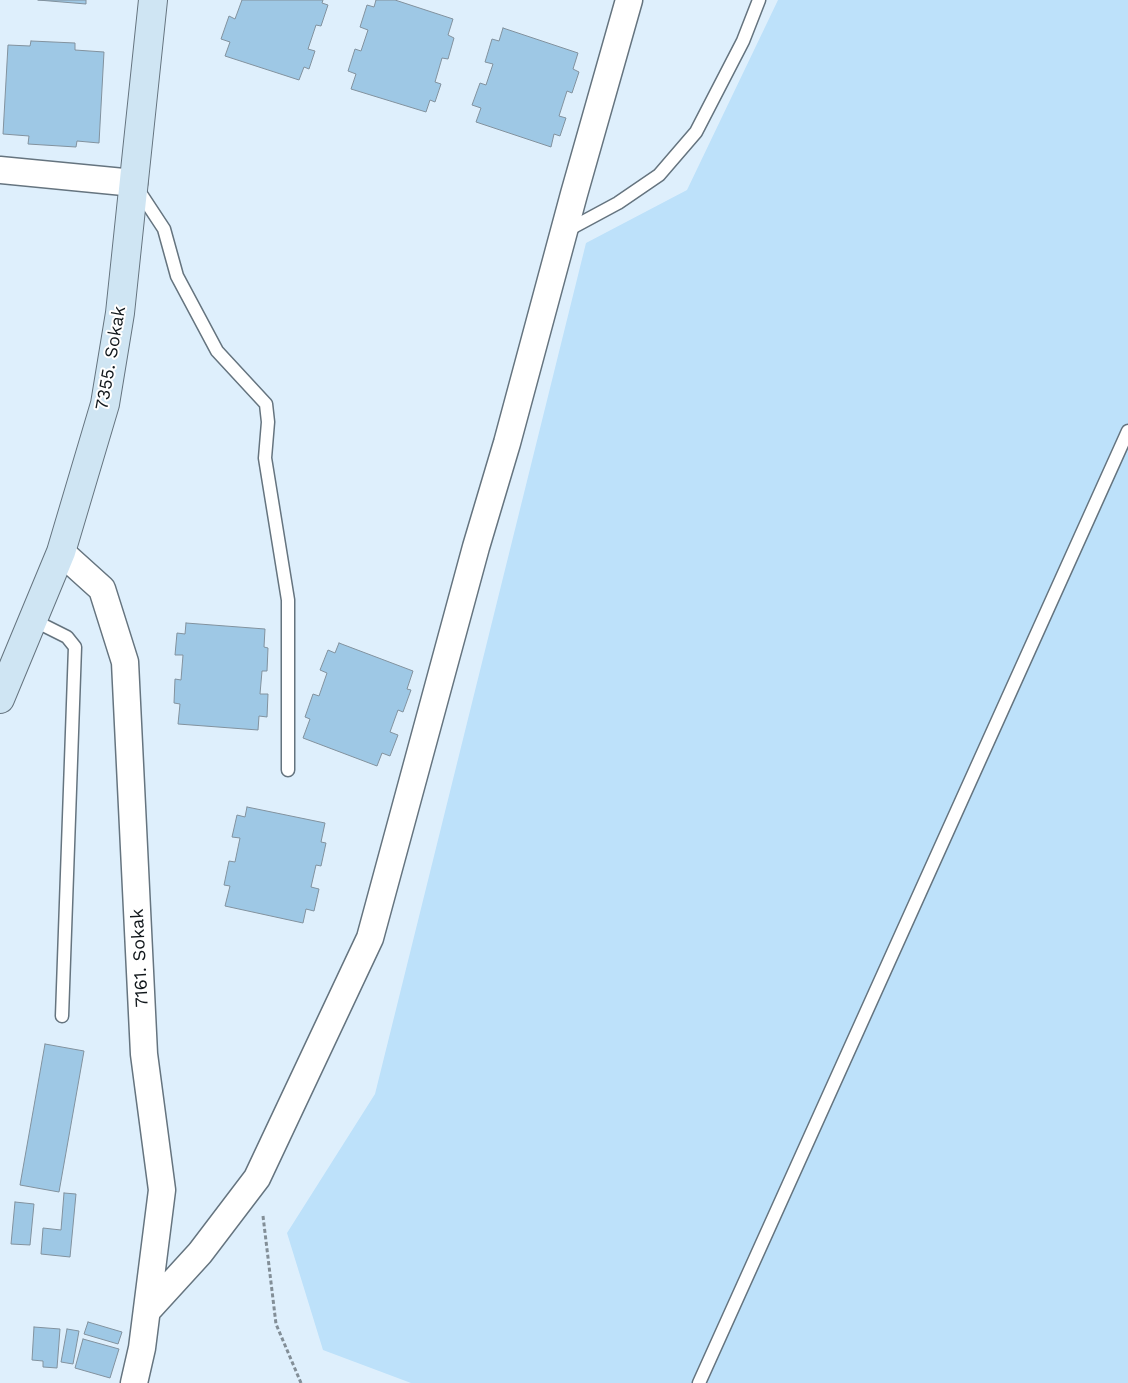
<!DOCTYPE html>
<html>
<head>
<meta charset="utf-8">
<style>
  body { margin:0 }
  canvas { display:block; background:#deeffc }
</style>
</head>
<body>
<canvas width="1128" height="1383"></canvas>
<script>
const g = document.querySelector('canvas').getContext('2d');
g.lineJoin = 'round';
function fillPath(path, color) { g.fillStyle = color; g.fill(path, 'evenodd'); }
const toPath = rows => new Path2D(rows.map(r => 'M' + r).join(''));
function trace(path, color, width, dash) { g.strokeStyle = color; g.lineWidth = width; g.lineCap = dash ? 'butt' : 'round'; g.setLineDash(dash || []); g.stroke(path); }
function drawText(font, color, halo, rows, align = 'center') {
  g.font = font + ' "Work Sans",sans-serif'; g.lineWidth = 4; g.setLineDash([]); g.textBaseline = 'middle'; g.strokeStyle = halo; g.fillStyle = color; for (const [text, x, y, turn = 0] of rows) {
    g.save(); g.translate(x, y); g.rotate((+turn || 0) * Math.PI / 180); g.textAlign = isNaN(turn) ? turn : align; if (halo) g.strokeText(text, 0, 0); g.fillText(text, 0, 0); g.restore();
  }
}
fillPath(toPath([
  [778,0,1128,0,1128,1383,411,1383,323,1350,287,1233,375,1094,586,243,687,190]
]), '#bde1fa');
const building = toPath([
  [38,0,86,0,86,4,38,0],
  [242,0,323,0,322,3,328,5,321,26,316,25,308,49,315,51,309,69,304,67,299,80,225,56,230,42,221,39,229,16,235,19,242,0],
  [376,0,395,0,453,19,448,35,454,38,448,59,442,58,435,82,441,84,435,102,430,100,426,112,351,89,356,74,348,71,355,49,361,51,368,30,360,27,367,5,374,7,376,0],
  [503,28,578,53,573,69,579,72,572,93,567,91,559,116,566,118,560,136,554,134,551,147,476,122,481,108,472,105,480,83,486,85,493,64,485,62,492,39,499,41,503,28],
  [31,41,75,43,75,50,104,52,99,143,77,141,76,147,28,144,29,136,3,134,8,45,30,46,31,41],
  [186,623,265,629,264,647,268,648,267,671,262,671,260,694,268,694,267,717,259,716,258,730,178,724,180,704,174,703,175,679,181,680,183,655,175,655,177,633,185,634,186,623],
  [339,643,413,671,407,689,411,690,403,712,398,710,390,732,398,735,390,756,382,753,377,766,303,738,310,719,305,717,313,694,319,696,327,673,320,670,328,650,335,653,339,643],
  [247,807,325,823,321,842,326,843,321,866,316,865,311,887,319,889,314,911,306,909,303,923,225,906,230,886,224,885,229,861,235,862,240,838,232,837,237,815,245,817,247,807],
  [45,1044,84,1051,59,1192,20,1185,45,1044],
  [64,1193,76,1194,70,1257,41,1254,43,1228,61,1230,64,1193],
  [15,1202,34,1204,30,1245,11,1244,15,1202],
  [88,1322,122,1332,118,1344,84,1334,88,1322],
  [34,1327,60,1329,57,1368,43,1367,43,1361,32,1360,34,1327],
  [67,1329,79,1331,73,1364,61,1362,67,1329],
  [83,1339,119,1349,110,1378,75,1368,83,1339]
]);
fillPath(building, '#9ec8e5');
trace(building, '#82929e', 1);
const lane = toPath([
  [137,188,164,229,177,276,217,351,266,404,268,422,265,458,288,600,288,770],
  [566,231,618,203,659,175,696,132,743,41,759,0],
  [33,620,67,637,75,647,62,1016],
  [699,1383,1128,431]
]);
const street = toPath([
  [0,170,134,183],
  [61,552,102,589,125,662,144,1054,162,1190,142,1348,134,1383],
  [147,1311,200,1253,257,1178,370,938,476,547,507,443,574,194,629,0]
]);
const secondary = toPath([
  [0,699,61,552,105,404,120,313,153,0]
]);
trace(lane, '#65747f', 15);
trace(street, '#65747f', 29);
trace(secondary, '#65747f', 30);
trace(toPath([
  [263,1216,276,1324,301,1383]
]), '#828e97', 3, [4, 2.5]);
trace(lane, '#fff', 12);
trace(street, '#fff', 26);
trace(secondary, '#cfe5f3', 28);
drawText('18px', '#11171b', '#fff', [
  ["7355. Sokak",111,358,-80],
  ["7161. Sokak",140,958,-93]
]);
</script>
</body>
</html>
